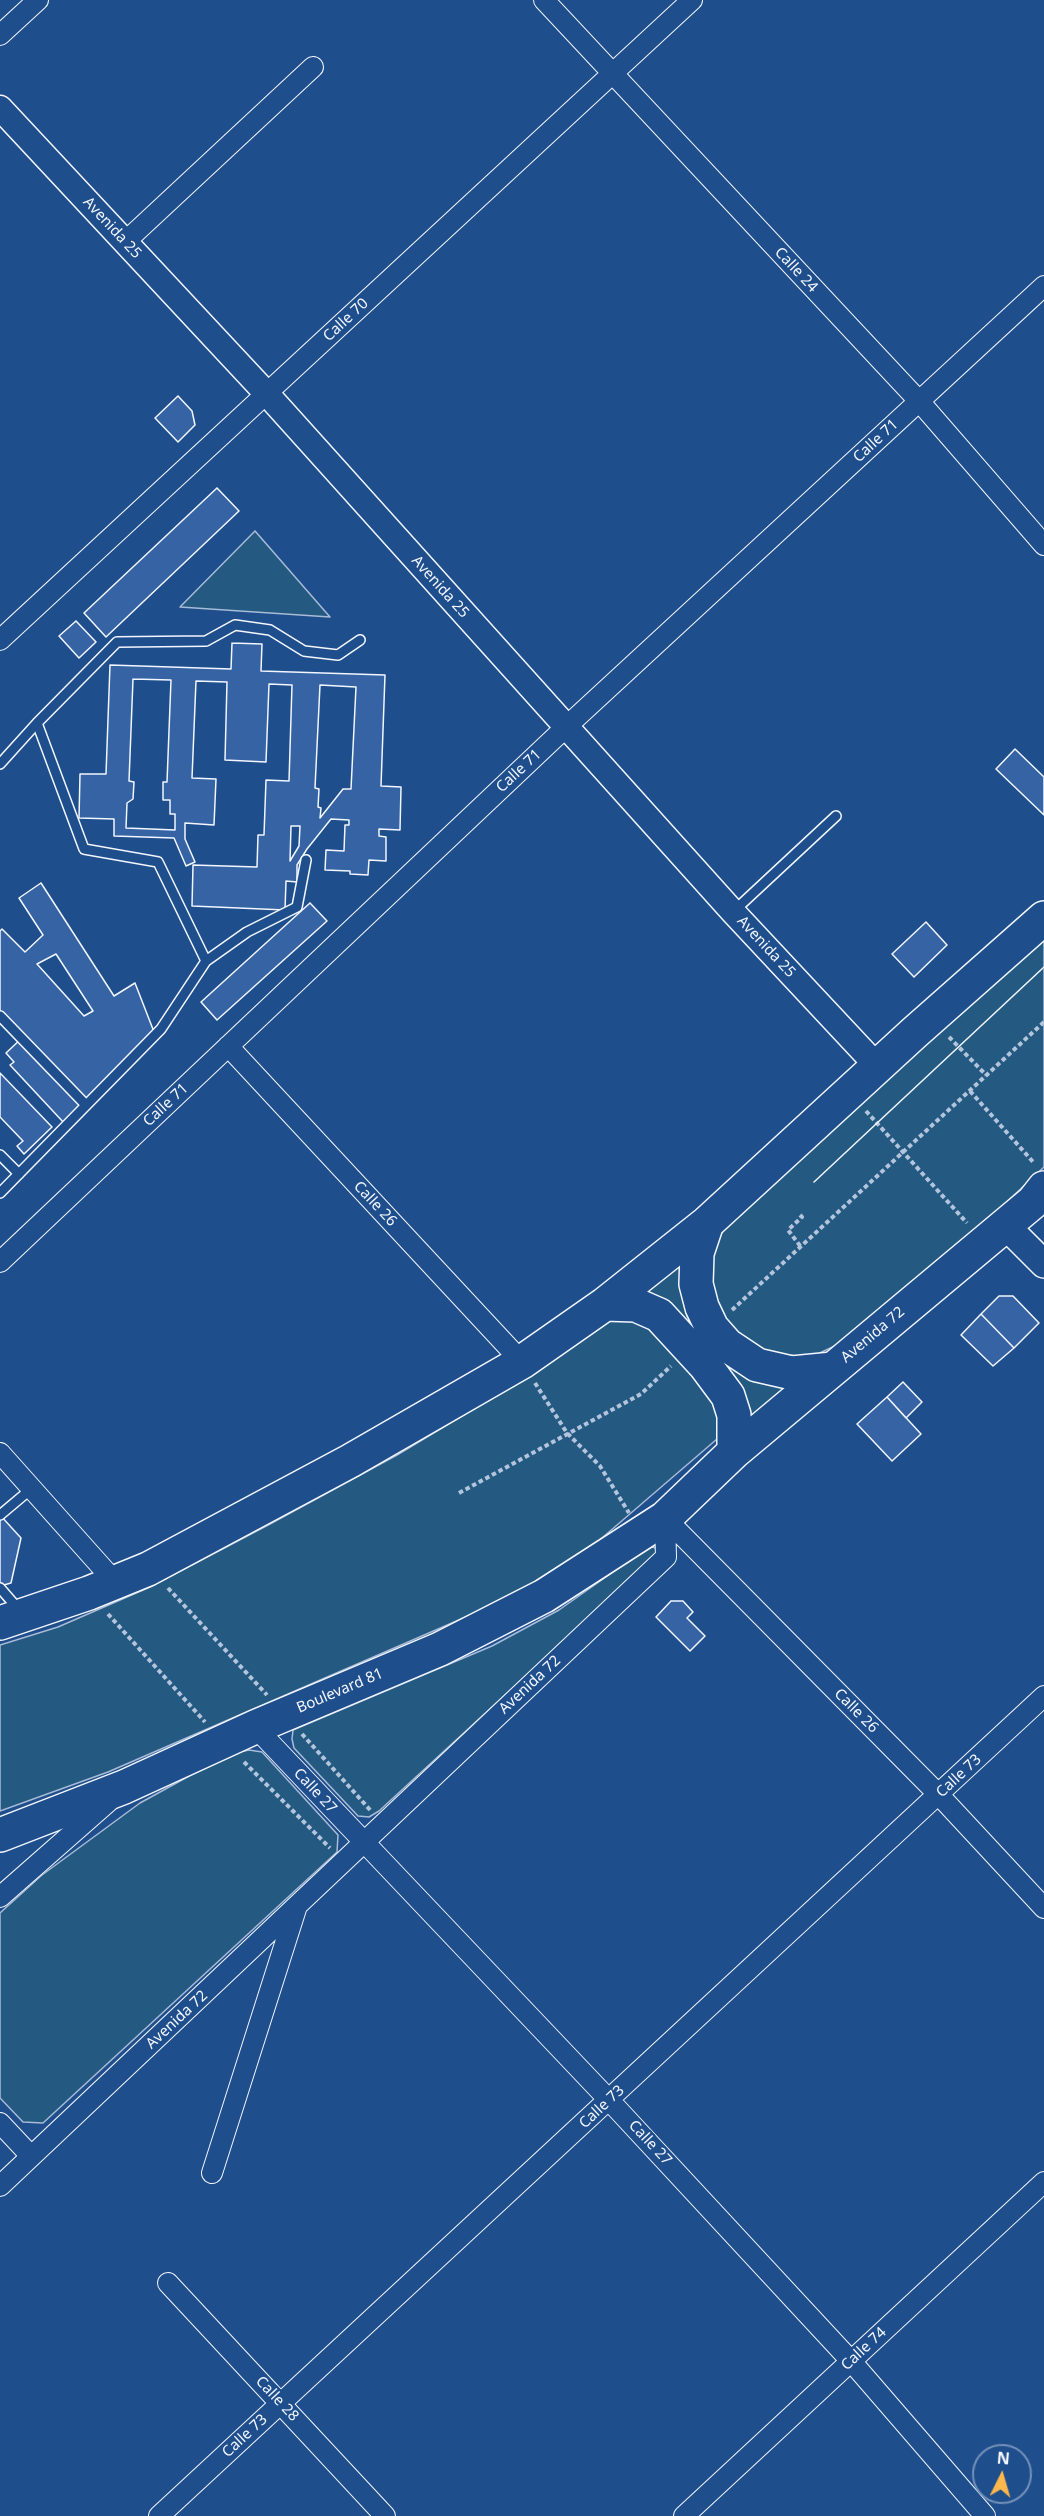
<!DOCTYPE html>
<html>
<head>
<meta charset="utf-8">
<style>
  body { margin:0 }
  #map { position:relative; width:1044px; height:2516px; overflow:hidden; background:#1f4e8c; font-family:"Noto Sans",sans-serif }
  canvas { display:block }
  .north { position:absolute; left:972px; top:2444px; width:60px; height:60px; box-sizing:border-box; background:#1f4e8c; border:2px solid #7391ba; border-radius:50%; rotate:5deg; font-size:16px; font-weight:700; line-height:24px; text-align:center; color:#f2f6ff }
  .north::after { content:''; display:block; margin:auto; width:21px; height:27px; background:#ffb74d; clip-path:polygon(50% 0,100% 100%,50% 72%,0 100%) }
</style>
</head>
<body>
<div id="map">
<canvas width="1044" height="2516"></canvas>
<div class="north">N</div>
</div>
<script>
const g = document.querySelector('canvas').getContext('2d');
g.lineJoin = 'round';
function fillPath(path, color) { g.fillStyle = color; g.fill(path, 'evenodd'); }
const toPath = rows => new Path2D(rows.map(r => 'M' + r).join(''));
function trace(path, color, width, dash) { g.strokeStyle = color; g.lineWidth = width; g.lineCap = dash ? 'butt' : 'round'; g.setLineDash(dash || []); g.stroke(path); }
function drawText(font, color, halo, rows, align = 'center') {
  g.font = font + ' "Noto Sans",sans-serif'; g.lineWidth = 4.5; g.setLineDash([]); g.textBaseline = 'middle'; g.strokeStyle = halo; g.fillStyle = color; for (const [text, x, y, turn = 0] of rows) {
    g.save(); g.translate(x, y); g.rotate((+turn || 0) * Math.PI / 180); g.textAlign = isNaN(turn) ? turn : align; if (halo) g.strokeText(text, 0, 0); g.fillText(text, 0, 0); g.restore();
  }
}
const green = toPath([
  [255,531,330,617,180,607,255,531],
  [1044,938,1044,1167,964,1242,839,1344,809,1358,773,1358,750,1348,718,1316,709,1292,710,1263,716,1242,733,1216,1044,938],
  [681,1259,681,1286,687,1316,704,1341,735,1371,760,1382,788,1386,749,1418,640,1294,681,1259],
  [614,1313,644,1316,727,1408,724,1433,581,1556,505,1600,108,1772,0,1811,0,1645,58,1627,150,1587,270,1524,397,1455,545,1366,614,1313],
  [653,1547,657,1549,656,1556,379,1811,369,1817,358,1816,294,1748,292,1739,293,1730,492,1646,559,1610,647,1548,653,1547],
  [249,1750,262,1752,338,1835,337,1852,43,2123,23,2122,0,2098,0,1913,42,1875,140,1803,191,1775,239,1752,249,1750]
]);
fillPath(green, '#245a82');
trace(green, '#a8bbd7', 1.5);
const building = toPath([
  [178,396,192,411,195,425,178,442,155,418,178,396],
  [217,488,239,511,106,637,84,613,217,488],
  [76,621,96,642,79,658,59,636,76,621],
  [232,643,262,644,261,671,385,675,381,786,401,787,400,830,379,829,379,836,386,837,386,861,369,860,368,875,350,874,350,871,325,870,326,850,344,851,345,825,349,825,349,820,331,819,307,849,297,865,297,882,286,881,285,910,192,906,193,865,257,867,258,835,264,835,266,780,289,781,292,685,269,684,266,762,225,760,227,682,196,681,192,778,216,779,214,825,185,823,185,839,195,862,186,866,174,838,114,836,114,819,79,818,80,774,106,774,110,665,231,669,232,643],
  [133,679,171,680,167,782,163,782,163,800,170,800,170,814,175,814,175,830,126,828,127,803,133,799,134,782,129,781,133,679],
  [320,685,356,687,351,789,343,789,320,818,321,808,318,807,319,789,315,788,320,685],
  [291,826,300,826,299,846,290,861,291,826],
  [1015,749,1044,777,1044,815,996,769,1015,749],
  [41,883,114,996,135,983,156,1037,65,1124,10,1065,14,1062,6,1053,23,1037,0,1012,0,931,2,929,25,952,43,935,19,898,41,883],
  [56,954,93,1011,84,1016,37,964,56,954],
  [310,903,327,921,217,1020,201,1002,310,903],
  [926,922,947,945,914,977,892,954,926,922],
  [0,1073,52,1127,24,1154,17,1146,23,1141,0,1117,0,1073],
  [999,1296,1013,1296,1039,1323,1014,1348,981,1314,999,1296],
  [981,1314,1014,1348,993,1366,961,1335,981,1314],
  [903,1382,922,1402,906,1418,887,1397,903,1382],
  [887,1397,921,1434,892,1461,857,1424,887,1397],
  [0,1515,21,1538,11,1583,0,1586,0,1515],
  [671,1601,683,1601,693,1612,687,1618,705,1636,690,1651,656,1617,671,1601]
]);
fillPath(building, '#3563a3');
trace(building, '#f2f6ff', 1.5);
const service = toPath([
  [0,764,37,723],
  [735,910,836,816],
  [206,961,247,932,297,907,306,860],
  [0,1016,86,1105],
  [0,1155,19,1174],
  [0,1193,161,1029,206,961,158,862,84,849,37,723,117,642,206,641,235,625,270,630,304,651,338,655,360,640],
  [0,1515,31,1489],
  [0,1588,20,1611]
]);
const minor = toPath([
  [544,0,919,401,1044,545],
  [0,35,38,0],
  [125,242,313,67],
  [0,640,692,0],
  [228,1046,522,1362],
  [0,1262,566,727,1044,286],
  [0,1453,116,1583],
  [665,1518,939,1795,1044,1908],
  [255,1727,609,2100,851,2361,985,2516],
  [0,1897,108,1802],
  [0,2123,31,2156],
  [212,2173,296,1909],
  [0,2186,666,1557,665,1518],
  [168,2283,385,2516],
  [159,2516,1044,1696],
  [684,2516,1044,2182]
]);
const tertiary = toPath([
  [0,108,267,394,733,912,878,1067]
]);
const secondary = toPath([
  [1005,1225,1044,1264]
]);
const trunk = toPath([
  [707,1223,697,1253,696,1284,702,1307,712,1328,727,1345,757,1365,792,1373,833,1369],
  [605,1304,636,1305,659,1315,705,1365,728,1396,734,1415,734,1452],
  [0,1623,89,1593,148,1569,350,1461,522,1362,605,1304,707,1223,914,1033,1044,918],
  [0,1835,124,1787,255,1727,440,1649,544,1596,665,1518,734,1452,1033,1202,1044,1188]
]);
trace(service, '#f2f6ff', 12);
trace(minor, '#f2f6ff', 22);
trace(tertiary, '#f2f6ff', 27);
trace(secondary, '#f2f6ff', 30);
trace(trunk, '#f2f6ff', 36);
trace(toPath([
  [949,1037,986,1075],
  [970,1091,1034,1163],
  [866,1111,967,1223],
  [800,1215,802,1217,788,1230,801,1247],
  [732,1310,1044,1022],
  [535,1383,567,1433,600,1466,629,1513],
  [459,1493,641,1394,671,1366],
  [168,1588,267,1695],
  [108,1614,205,1722],
  [302,1734,371,1811],
  [244,1762,330,1848]
]), '#b3c4dc', 4, [4.5, 3]);
trace(service, '#1f4e8c', 9);
trace(minor, '#1f4e8c', 20);
trace(tertiary, '#1f4e8c', 24);
trace(secondary, '#1f4e8c', 27);
trace(trunk, '#1f4e8c', 33);
trace(toPath([
  [814,1182,1044,967]
]), '#f2f6ff', 1.5);
drawText('15px', '#f2f6ff', '#1f4e8c', [
  ["Avenida 25",112,228,47],
  ["Calle 24",796,270,47],
  ["Calle 70",346,320,-43],
  ["Calle 71",876,441,-43],
  ["Avenida 25",440,587,48],
  ["Calle 71",519,771,-43],
  ["Avenida 25",766,947,47],
  ["Calle 71",166,1105,-43],
  ["Calle 26",375,1204,47],
  ["Avenida 72",873,1335,-40],
  ["Avenida 72",530,1685,-43],
  ["Boulevard 81",340,1691,-23],
  ["Calle 26",856,1711,45],
  ["Calle 73",959,1776,-43],
  ["Calle 27",315,1791,47],
  ["Avenida 72",177,2020,-43],
  ["Calle 73",602,2107,-43],
  ["Calle 27",650,2143,47],
  ["Calle 74",864,2349,-43],
  ["Calle 28",277,2399,47],
  ["Calle 73",245,2436,-43]
]);
</script>
</body>
</html>
